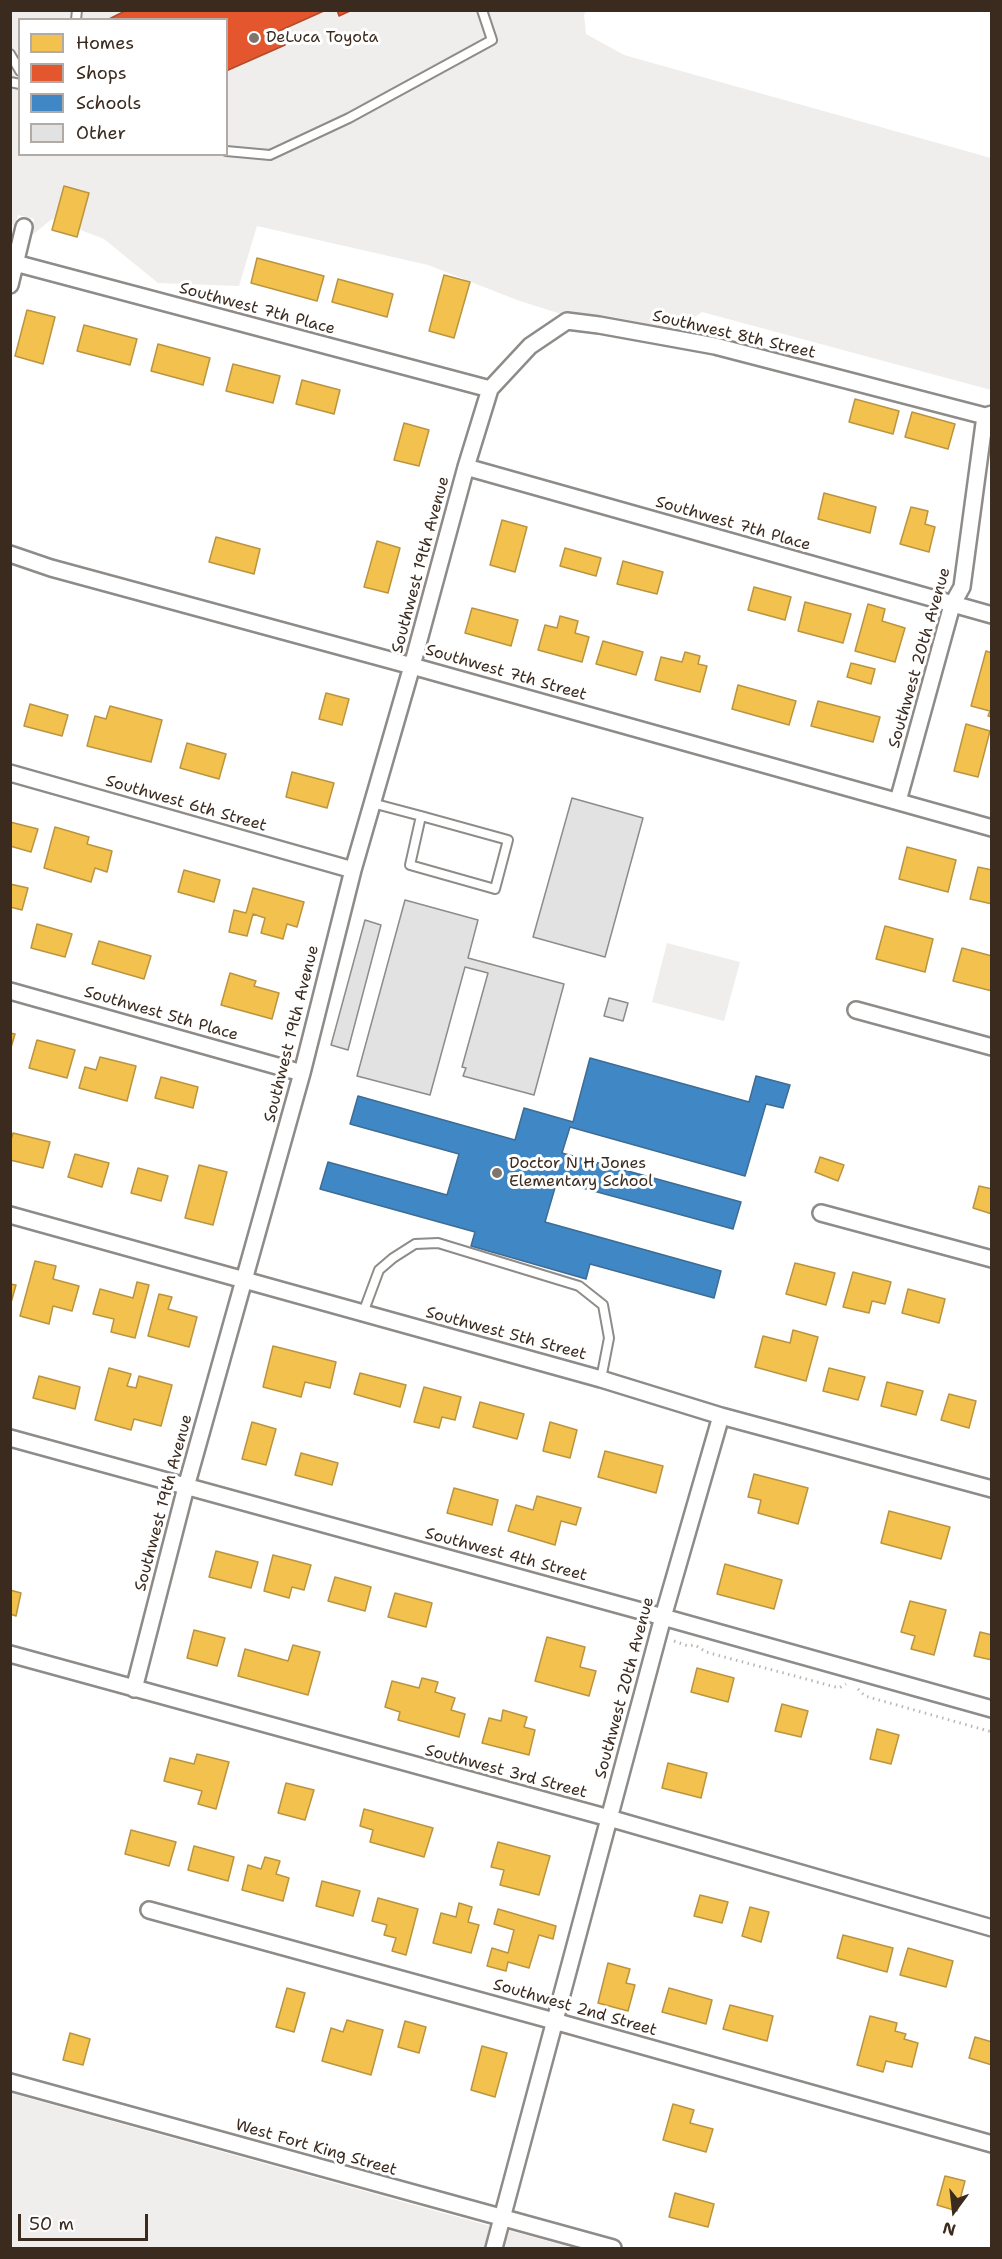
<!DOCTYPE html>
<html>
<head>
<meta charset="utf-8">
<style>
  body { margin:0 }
  #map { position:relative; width:1002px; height:2259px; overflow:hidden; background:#fff; font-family:"Shantell Sans",sans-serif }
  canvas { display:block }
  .frame { position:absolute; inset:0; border:12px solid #3b2a1e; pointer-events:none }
  .legend { position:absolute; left:18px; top:18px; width:210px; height:138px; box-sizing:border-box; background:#fff; border:2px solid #b1aaa5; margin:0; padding:8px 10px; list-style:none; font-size:18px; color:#3b2a1e }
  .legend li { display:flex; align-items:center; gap:12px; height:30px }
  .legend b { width:30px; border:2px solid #b1aaa5 }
  .north { position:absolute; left:924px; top:2181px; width:60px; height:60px; -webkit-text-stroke:4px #fff; paint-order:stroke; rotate:195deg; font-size:16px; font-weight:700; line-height:24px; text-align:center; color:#3b2a1e }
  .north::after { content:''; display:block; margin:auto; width:21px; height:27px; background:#3b2a1e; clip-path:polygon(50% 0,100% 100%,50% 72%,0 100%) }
  .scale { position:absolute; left:18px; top:2214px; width:130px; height:27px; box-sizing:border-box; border:3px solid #3b2a1e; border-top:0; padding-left:8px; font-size:18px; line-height:21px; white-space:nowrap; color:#3b2a1e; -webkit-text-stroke:4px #fff; paint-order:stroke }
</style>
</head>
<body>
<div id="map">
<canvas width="1002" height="2259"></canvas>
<div class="frame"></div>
<ul class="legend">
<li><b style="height:16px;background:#f2c14e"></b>Homes</li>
<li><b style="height:16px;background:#e4572e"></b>Shops</li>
<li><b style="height:16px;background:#3f88c5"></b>Schools</li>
<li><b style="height:16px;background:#e3e2e2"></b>Other</li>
</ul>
<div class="north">N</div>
<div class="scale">50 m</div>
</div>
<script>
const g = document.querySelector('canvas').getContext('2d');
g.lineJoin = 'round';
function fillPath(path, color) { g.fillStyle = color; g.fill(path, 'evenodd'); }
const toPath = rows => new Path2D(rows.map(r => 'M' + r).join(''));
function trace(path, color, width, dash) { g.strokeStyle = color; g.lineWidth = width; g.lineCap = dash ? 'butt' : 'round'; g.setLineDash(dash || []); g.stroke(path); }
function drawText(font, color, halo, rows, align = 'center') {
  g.font = font + ' "Shantell Sans",sans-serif'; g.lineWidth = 6; g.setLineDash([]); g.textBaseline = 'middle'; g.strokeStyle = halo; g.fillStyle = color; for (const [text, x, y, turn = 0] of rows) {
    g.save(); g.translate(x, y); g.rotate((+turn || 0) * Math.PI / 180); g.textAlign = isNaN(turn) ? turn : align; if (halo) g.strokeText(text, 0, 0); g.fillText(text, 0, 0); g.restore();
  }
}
fillPath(toPath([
  [10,11,586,11,584,15,586,34,624,55,991,158,991,390,702,312,678,329,601,315,568,311,561,314,517,300,428,265,257,226,239,286,158,283,104,239,52,219,31,236,34,219,18,215,14,227,11,222],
  [20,20,226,20,226,154,20,154],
  [667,943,740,962,724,1021,652,1002],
  [10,2093,490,2226,484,2248,11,2248],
  [507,2230,574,2248,503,2248]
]), '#efeeed');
const homes = toPath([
  [64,186,89,193,77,237,52,230,64,186],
  [257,258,324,276,317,301,251,283,257,258],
  [444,275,470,282,454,338,429,331,444,275],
  [338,279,393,294,387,317,332,302,338,279],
  [27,310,55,317,43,364,15,356,27,310],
  [84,325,137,339,130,365,77,351,84,325],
  [158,344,210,358,203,385,151,371,158,344],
  [233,364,280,376,273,403,226,391,233,364],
  [302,380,340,390,334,414,296,404,302,380],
  [855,399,899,411,893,434,849,422,855,399],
  [912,412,955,424,948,449,905,437,912,412],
  [404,423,429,430,419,466,394,460,404,423],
  [824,493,876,507,870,533,818,519,824,493],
  [911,507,928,511,925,524,935,527,929,552,900,544,911,507],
  [502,520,527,527,515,572,490,565,502,520],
  [216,537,260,549,254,574,209,562,216,537],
  [377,541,400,548,388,593,364,587,377,541],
  [565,548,601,558,596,576,560,566,565,548],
  [623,561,663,572,657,594,617,584,623,561],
  [754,587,791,597,785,620,748,610,754,587],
  [805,602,851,614,843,643,798,631,805,602],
  [868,604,885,609,882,621,905,628,895,662,855,651,868,604],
  [472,608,518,620,511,646,465,633,472,608],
  [560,616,578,621,575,633,589,637,582,662,538,650,545,625,557,628,560,616],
  [603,641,643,652,636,675,596,664,603,641],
  [986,651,992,653,992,717,988,716,990,711,971,706,986,651],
  [685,652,700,656,698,664,707,666,700,692,655,680,661,657,682,662,685,652],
  [851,663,875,669,871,684,847,677,851,663],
  [738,685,796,701,789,725,732,709,738,685],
  [326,693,349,699,342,725,319,719,326,693],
  [818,701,880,717,873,742,811,726,818,701],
  [30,704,68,715,62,736,24,726,30,704],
  [110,706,162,720,151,762,87,746,95,716,106,719,110,706],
  [966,724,990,731,978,777,954,771,966,724],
  [187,743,226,754,219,779,180,768,187,743],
  [292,772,334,783,327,808,286,797,292,772],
  [10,822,38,829,31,852,10,846,10,822],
  [55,827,89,837,87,844,112,851,107,872,95,868,91,882,44,868,55,827],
  [907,847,956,860,948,892,899,879,907,847],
  [978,867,992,870,992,904,970,899,978,867],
  [184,870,220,880,214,902,178,892,184,870],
  [10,884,28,888,22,910,10,907,10,884],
  [253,888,304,902,297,927,287,924,283,939,261,933,265,918,253,914,247,936,229,932,234,910,246,913,253,888],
  [37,924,72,934,65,957,31,948,37,924],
  [885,926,933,939,925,972,876,959,885,926],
  [99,941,151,956,144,979,92,964,99,941],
  [962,948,992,956,992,991,953,981,962,948],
  [230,973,256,981,254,986,279,993,272,1019,221,1005,230,973],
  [10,1033,15,1034,10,1051,10,1033],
  [37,1040,75,1050,67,1078,29,1068,37,1040],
  [100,1057,136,1066,127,1101,79,1088,85,1067,96,1070,100,1057],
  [161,1077,198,1087,193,1108,155,1098,161,1077],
  [13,1133,50,1142,43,1168,10,1160,10,1143,13,1133],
  [75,1154,109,1163,102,1187,68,1177,75,1154],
  [820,1157,844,1165,838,1181,815,1172,820,1157],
  [199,1165,227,1172,213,1225,185,1218,199,1165],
  [138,1168,168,1176,161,1201,131,1193,138,1168],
  [979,1186,992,1189,992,1214,973,1208,979,1186],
  [35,1261,56,1266,53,1279,79,1286,72,1311,53,1306,49,1324,20,1316,35,1261],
  [795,1263,835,1273,826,1305,786,1294,795,1263],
  [853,1272,891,1282,885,1304,872,1301,869,1313,843,1307,853,1272],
  [137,1282,149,1285,135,1338,111,1332,114,1319,93,1314,100,1289,133,1298,137,1282],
  [10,1284,16,1285,10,1306,10,1284],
  [908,1289,945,1299,939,1323,902,1313,908,1289],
  [159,1294,172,1297,168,1309,197,1317,189,1347,148,1336,159,1294],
  [793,1330,818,1337,806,1381,755,1367,763,1336,790,1343,793,1330],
  [273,1346,336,1362,330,1388,305,1382,301,1397,263,1387,273,1346],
  [109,1368,131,1374,127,1386,136,1388,139,1376,172,1385,161,1426,134,1419,131,1430,95,1420,109,1368],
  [829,1368,865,1377,858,1400,823,1391,829,1368],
  [360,1373,406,1385,400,1407,354,1394,360,1373],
  [39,1376,80,1387,75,1409,33,1398,39,1376],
  [887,1382,923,1391,916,1415,881,1406,887,1382],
  [424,1387,461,1397,455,1420,442,1417,439,1428,414,1422,424,1387],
  [949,1394,976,1401,969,1428,941,1420,949,1394],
  [480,1402,524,1414,517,1439,473,1427,480,1402],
  [252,1422,276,1429,266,1465,242,1459,252,1422],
  [550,1422,577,1430,570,1458,543,1451,550,1422],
  [605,1451,663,1466,656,1493,598,1477,605,1451],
  [301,1453,338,1463,332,1485,295,1475,301,1453],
  [754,1474,808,1488,798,1524,758,1513,761,1500,748,1497,754,1474],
  [454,1488,498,1500,492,1525,447,1513,454,1488],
  [537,1496,581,1508,576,1525,561,1521,555,1545,508,1531,516,1505,533,1510,537,1496],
  [889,1511,950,1527,941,1559,881,1543,889,1511],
  [216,1551,258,1562,251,1588,209,1577,216,1551],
  [273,1555,311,1565,304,1590,292,1587,289,1598,264,1591,273,1555],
  [725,1564,782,1580,774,1609,717,1594,725,1564],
  [335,1577,371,1587,365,1611,328,1601,335,1577],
  [10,1590,21,1593,16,1616,10,1614,10,1590],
  [395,1593,432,1603,426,1627,388,1617,395,1593],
  [910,1601,946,1610,934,1655,911,1649,915,1636,901,1632,910,1601],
  [194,1630,225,1638,217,1666,187,1658,194,1630],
  [980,1632,992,1635,992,1660,974,1656,980,1632],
  [547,1637,585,1647,580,1667,596,1671,589,1696,535,1681,547,1637],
  [293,1645,320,1652,308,1695,238,1676,245,1649,288,1661,293,1645],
  [697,1668,734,1678,728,1702,691,1692,697,1668],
  [422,1678,438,1682,435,1692,455,1698,451,1710,465,1714,459,1737,398,1720,400,1712,385,1707,392,1681,419,1688,422,1678],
  [782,1704,808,1711,801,1737,775,1731,782,1704],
  [503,1710,527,1717,524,1727,535,1730,529,1755,482,1743,489,1718,501,1721,503,1710],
  [877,1729,899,1735,891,1764,870,1759,877,1729],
  [197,1754,229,1762,216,1809,198,1804,202,1791,164,1781,170,1758,194,1764,197,1754],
  [668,1763,707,1773,701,1798,662,1788,668,1763],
  [286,1783,314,1790,305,1820,278,1813,286,1783],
  [364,1809,433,1828,424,1857,370,1842,373,1830,360,1826,364,1809],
  [131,1830,176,1842,169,1866,125,1854,131,1830],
  [498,1842,550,1856,539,1895,500,1885,504,1870,491,1867,498,1842],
  [194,1846,234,1857,228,1881,188,1870,194,1846],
  [265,1857,280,1861,276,1874,289,1878,283,1901,242,1890,248,1865,261,1869,265,1857],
  [322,1881,360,1891,353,1916,316,1906,322,1881],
  [700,1895,728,1902,722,1923,694,1916,700,1895],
  [378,1898,418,1909,406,1955,392,1951,396,1938,384,1935,387,1925,372,1921,378,1898],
  [459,1903,472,1907,468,1922,479,1925,471,1953,433,1943,441,1913,456,1917,459,1903],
  [750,1907,769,1912,761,1942,742,1936,750,1907],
  [498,1909,556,1926,553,1939,539,1935,529,1968,508,1962,506,1971,487,1966,492,1948,508,1953,514,1930,494,1924,498,1909],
  [843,1935,893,1948,887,1972,837,1958,843,1935],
  [908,1948,953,1961,946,1987,900,1975,908,1948],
  [608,1963,630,1969,626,1983,635,1985,628,2011,598,2003,608,1963],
  [287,1988,305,1993,294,2032,276,2027,287,1988],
  [669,1988,712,2000,706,2024,662,2012,669,1988],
  [730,2005,773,2016,767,2041,723,2029,730,2005],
  [870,2016,897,2023,895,2031,906,2034,904,2039,918,2043,912,2067,886,2061,883,2072,857,2065,870,2016],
  [347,2020,383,2030,371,2075,322,2061,331,2028,343,2032,347,2020],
  [405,2021,426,2027,419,2053,398,2047,405,2021],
  [70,2033,90,2039,83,2065,63,2060,70,2033],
  [975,2037,992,2042,992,2065,969,2058,975,2037],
  [482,2046,507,2053,495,2097,471,2090,482,2046],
  [673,2104,694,2110,690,2123,713,2129,706,2152,663,2140,673,2104],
  [945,2176,965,2181,957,2211,937,2205,945,2176],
  [675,2193,714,2204,708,2227,669,2217,675,2193]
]);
fillPath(homes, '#f2c14e');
trace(homes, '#bb9440', 1.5);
const shops = toPath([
  [127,10,326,10,279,31,285,45,226,71,226,20,107,20,127,10],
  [337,10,352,10,339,16,337,10]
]);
fillPath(shops, '#e4572e');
trace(shops, '#b14a29', 1.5);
const schools = toPath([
  [590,1058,749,1102,756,1076,790,1085,783,1108,766,1104,745,1176,570,1127,562,1153,741,1202,733,1229,557,1181,545,1222,721,1271,714,1298,590,1264,586,1279,471,1246,475,1232,320,1189,328,1162,447,1195,459,1154,350,1124,358,1096,515,1140,524,1108,573,1122,590,1058]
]);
fillPath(schools, '#3f88c5');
trace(schools, '#3e6c93', 1.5);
const building = toPath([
  [572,798,643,818,605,957,533,937,572,798],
  [405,900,478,920,468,958,564,984,534,1095,463,1076,466,1068,462,1067,488,973,465,967,430,1095,357,1076,405,900],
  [365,920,381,925,348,1050,331,1045,365,920],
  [609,998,628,1003,623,1021,604,1016,609,998]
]);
fillPath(building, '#e3e2e2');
trace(building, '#8e8b88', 1.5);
const lane = toPath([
  [76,20,77,10],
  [10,54,20,71],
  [10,82,20,84],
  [226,151,270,155,349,118,492,40,482,10],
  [372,803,421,816,508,840,495,889,410,865,421,816],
  [363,1313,379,1270,393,1258,415,1244,438,1243,579,1286,603,1305,609,1338,601,1379]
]);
const street = toPath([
  [15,263,490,389],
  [10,285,24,227],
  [466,467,992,615],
  [10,554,51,568,412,666,992,828],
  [10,773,353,870],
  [898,801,952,605,962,587,985,416],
  [10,991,302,1073],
  [856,1010,992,1047],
  [821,1213,992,1259],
  [10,1215,601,1379,721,1416,992,1489],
  [10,1438,663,1617,992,1709],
  [10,1654,609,1818,992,1928],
  [134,1689,186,1487,302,1073,353,870,412,666,466,467,490,389,530,346,567,321,599,325,715,346,985,416,992,414],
  [149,1910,554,2021,992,2144],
  [10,2082,613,2248],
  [494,2248,663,1617,721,1416]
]);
trace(lane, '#8e8b88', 12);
trace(street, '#8e8b88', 20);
trace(toPath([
  [674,1641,688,1646,695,1645,706,1652,839,1688,846,1684],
  [858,1689,865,1696,992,1732]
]), '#b9b8b6', 3, [1.5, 4.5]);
trace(lane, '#fff', 8);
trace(street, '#fff', 15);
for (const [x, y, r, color] of [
  [254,38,6,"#80756d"],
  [497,1173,6,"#80756d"]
]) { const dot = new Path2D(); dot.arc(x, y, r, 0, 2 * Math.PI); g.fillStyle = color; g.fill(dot); trace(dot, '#fff', 2); }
drawText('16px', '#3b2a1e', '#fff', [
  ["DeLuca Toyota",266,38],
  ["Doctor N H Jones",509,1164],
  ["Elementary School",509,1182]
], 'left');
drawText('16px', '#3b2a1e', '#fff', [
  ["Southwest 7th Place",257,309,15],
  ["Southwest 8th Street",734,335,13],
  ["Southwest 7th Place",733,524,16],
  ["Southwest 19th Avenue",421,565,-75],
  ["Southwest 20th Avenue",920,658,-74],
  ["Southwest 7th Street",506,673,16],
  ["Southwest 6th Street",186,804,16],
  ["Southwest 5th Place",161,1014,16],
  ["Southwest 19th Avenue",292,1034,-76],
  ["Southwest 5th Street",506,1334,15],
  ["Southwest 19th Avenue",164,1503,-75],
  ["Southwest 4th Street",506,1555,15],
  ["Southwest 20th Avenue",625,1688,-75],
  ["Southwest 3rd Street",506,1772,15],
  ["Southwest 2nd Street",575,2008,16],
  ["West Fort King Street",316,2148,16]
]);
</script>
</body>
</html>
